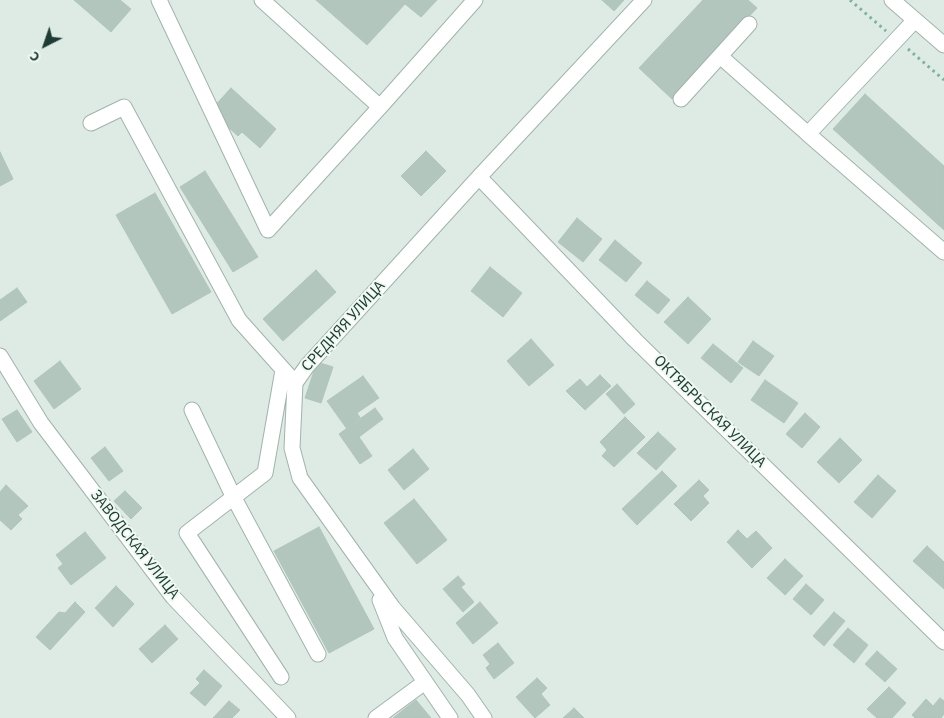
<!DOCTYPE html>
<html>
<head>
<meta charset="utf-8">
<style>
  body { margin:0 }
  #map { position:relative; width:944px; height:718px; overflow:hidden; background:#deebe5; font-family:"Source Sans 3",sans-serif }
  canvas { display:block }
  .north { position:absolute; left:20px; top:20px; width:50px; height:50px; -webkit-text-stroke:4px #eff8f3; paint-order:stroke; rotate:221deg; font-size:14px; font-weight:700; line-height:20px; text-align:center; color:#1e3c34 }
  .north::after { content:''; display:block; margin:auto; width:18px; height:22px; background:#1e3c34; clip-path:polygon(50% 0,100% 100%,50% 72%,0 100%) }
</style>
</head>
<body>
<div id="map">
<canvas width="944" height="718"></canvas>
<div class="north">С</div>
</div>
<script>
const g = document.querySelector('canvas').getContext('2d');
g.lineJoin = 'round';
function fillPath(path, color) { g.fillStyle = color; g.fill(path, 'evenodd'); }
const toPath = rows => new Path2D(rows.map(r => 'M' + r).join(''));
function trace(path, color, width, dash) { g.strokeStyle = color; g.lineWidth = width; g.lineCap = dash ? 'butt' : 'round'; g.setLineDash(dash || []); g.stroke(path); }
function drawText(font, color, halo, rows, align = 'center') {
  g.font = font + ' "Source Sans 3",sans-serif'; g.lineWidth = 4; g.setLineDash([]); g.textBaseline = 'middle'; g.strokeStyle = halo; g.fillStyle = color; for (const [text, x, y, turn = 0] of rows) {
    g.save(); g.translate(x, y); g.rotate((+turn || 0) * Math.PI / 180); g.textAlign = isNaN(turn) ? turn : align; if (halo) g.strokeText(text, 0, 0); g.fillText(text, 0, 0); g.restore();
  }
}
const building = toPath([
  [74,0,120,0,131,9,111,32,74,0],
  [316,0,437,0,421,17,405,4,367,45,316,0],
  [602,0,624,0,614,11,602,0],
  [703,0,748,0,757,8,672,99,639,68,703,0],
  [231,88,276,129,260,148,242,132,238,136,210,111,231,88],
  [865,94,944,166,944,230,833,129,865,94],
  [426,151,446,171,421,196,401,176,426,151],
  [0,152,13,179,0,186,0,152],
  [205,171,258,257,233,272,180,187,205,171],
  [155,193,211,292,172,314,116,215,155,193],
  [577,218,602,239,583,262,558,242,577,218],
  [615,240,642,263,626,282,599,260,615,240],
  [490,267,522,293,503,317,471,291,490,267],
  [316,270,336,292,283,341,263,319,316,270],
  [647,281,670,300,658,314,635,295,647,281],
  [17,288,27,302,0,321,0,300,17,288],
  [688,297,711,319,688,344,664,322,688,297],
  [531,339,554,365,529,386,507,361,531,339],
  [753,341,774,356,759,376,738,362,753,341],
  [713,344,743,368,731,383,701,358,713,344],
  [60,361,81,389,54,409,34,381,60,361],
  [317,362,333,367,321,403,305,398,317,362],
  [600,375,611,386,585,410,566,391,580,379,587,387,600,375],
  [363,376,379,398,357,413,361,419,347,429,327,401,363,376],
  [765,380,798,403,784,423,751,400,765,380],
  [617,384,635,404,624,414,606,394,617,384],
  [375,408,383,419,359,437,372,456,360,464,339,434,375,408],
  [17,410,32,432,17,442,2,419,17,410],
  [805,413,820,427,802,448,786,434,805,413],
  [625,417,645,437,614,467,602,456,607,450,600,442,625,417],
  [658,432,676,449,656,470,637,453,658,432],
  [840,438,862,460,839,483,817,462,840,438],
  [105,447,123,471,109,481,91,458,105,447],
  [413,449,429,469,404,490,388,470,413,449],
  [662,471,677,486,637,525,622,509,662,471],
  [878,475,896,491,872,518,854,502,878,475],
  [699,480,709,490,703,496,709,503,691,521,674,504,699,480],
  [6,485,28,506,18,515,22,519,11,530,0,520,0,492,6,485],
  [125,491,142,508,131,519,114,501,125,491],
  [414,499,447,540,417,564,384,523,414,499],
  [319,527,374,629,329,653,274,551,319,527],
  [738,530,747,539,756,531,772,548,752,568,727,542,738,530],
  [85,532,106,558,71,585,58,568,63,564,56,555,85,532],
  [927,546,944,562,944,589,913,561,927,546],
  [785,559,803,576,785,595,767,578,785,559],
  [458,576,465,584,461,587,474,602,463,612,443,589,458,576],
  [806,584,824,600,811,615,793,599,806,584],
  [116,586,134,604,113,627,95,608,116,586],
  [75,602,85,612,50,650,36,637,59,612,65,613,75,602],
  [480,602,498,623,473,644,456,623,480,602],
  [834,612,845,621,824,646,813,636,834,612],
  [165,625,178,639,152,663,139,649,165,625],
  [848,628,868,645,854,663,833,645,848,628],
  [498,643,514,663,494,679,486,668,490,664,483,655,498,643],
  [877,651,897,669,885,682,865,664,877,651],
  [204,670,222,686,205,706,190,693,200,683,196,679,204,670],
  [537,678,547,688,541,694,550,705,535,718,516,697,537,678],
  [889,687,906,703,892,718,877,718,867,709,889,687],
  [940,698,944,701,944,714,941,718,915,718,912,715,926,699,933,706,940,698],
  [416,700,431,718,393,718,416,700],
  [229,701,240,710,232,718,213,718,229,701],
  [574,708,584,718,563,718,574,708]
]);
fillPath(building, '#b3c6be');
trace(building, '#b0c5bc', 1);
const minor = toPath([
  [159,0,268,230,380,107],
  [262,0,380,107,475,0],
  [892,0,944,45],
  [915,20,808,134,944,252],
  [720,56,808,134],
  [681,99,749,24],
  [91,123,124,107,239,320,289,376],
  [479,177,635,340,944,642],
  [0,356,41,423,173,597,288,718],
  [192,410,234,498,318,654],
  [380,600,395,638,450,718],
  [281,677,187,533,265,473,283,370],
  [376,718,425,682],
  [484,718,468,695,393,608,300,478,292,448,295,383,307,366,479,177,644,0]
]);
trace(minor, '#a1b3ac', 17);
trace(toPath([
  [850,0,886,31],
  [908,49,944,80]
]), '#7bb2a1', 3, [2.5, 4]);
trace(minor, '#fff', 15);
drawText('16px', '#1e3c34', '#eff8f3', [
  ["СРЕДНЯЯ УЛИЦА",344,327,-48],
  ["ОКТЯБРЬСКАЯ УЛИЦА",709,412,45],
  ["ЗАВОДСКАЯ УЛИЦА",134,545,52]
]);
</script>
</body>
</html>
